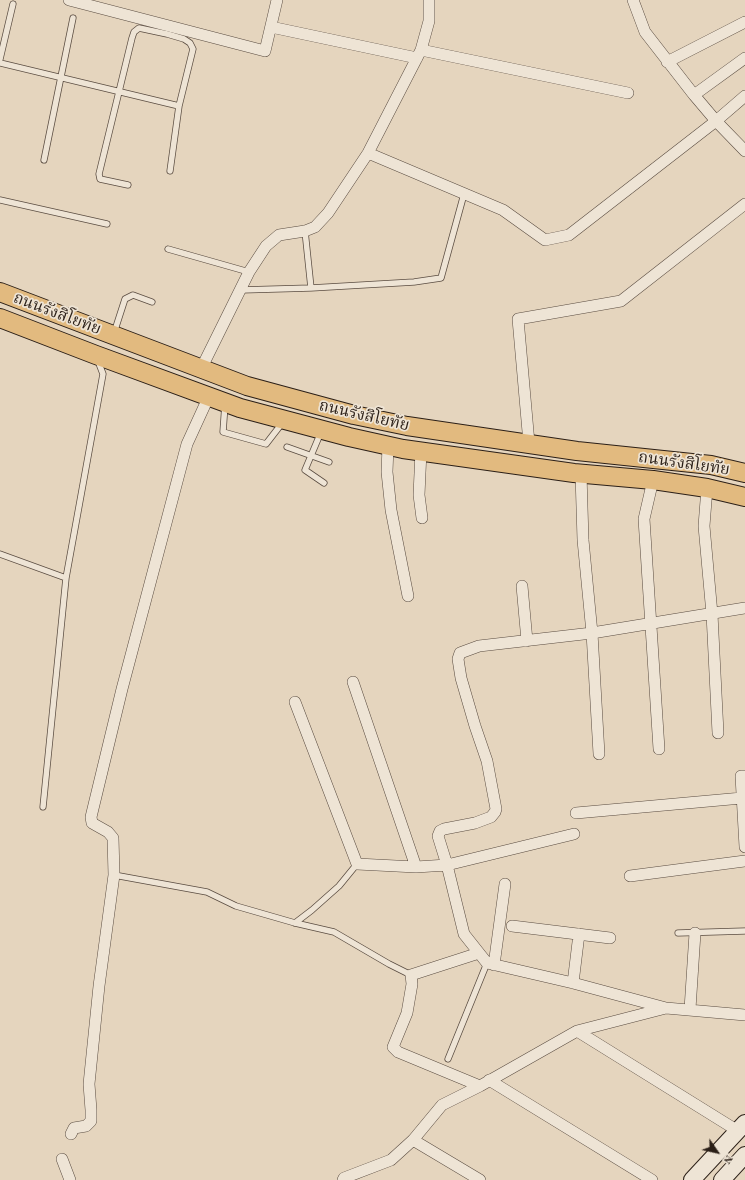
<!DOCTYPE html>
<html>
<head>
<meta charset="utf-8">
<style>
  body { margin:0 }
  #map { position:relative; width:745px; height:1180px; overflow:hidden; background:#e5d5be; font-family:"Old Standard TT",serif }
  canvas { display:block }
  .north { position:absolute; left:697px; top:1132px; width:40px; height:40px; -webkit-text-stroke:3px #eee4d5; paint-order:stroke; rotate:124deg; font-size:11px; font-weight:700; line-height:16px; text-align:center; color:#2b1f17 }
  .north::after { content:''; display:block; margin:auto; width:14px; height:18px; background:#2b1f17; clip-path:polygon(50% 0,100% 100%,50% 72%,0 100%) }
</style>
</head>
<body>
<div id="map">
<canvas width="745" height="1180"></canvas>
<div class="north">N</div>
</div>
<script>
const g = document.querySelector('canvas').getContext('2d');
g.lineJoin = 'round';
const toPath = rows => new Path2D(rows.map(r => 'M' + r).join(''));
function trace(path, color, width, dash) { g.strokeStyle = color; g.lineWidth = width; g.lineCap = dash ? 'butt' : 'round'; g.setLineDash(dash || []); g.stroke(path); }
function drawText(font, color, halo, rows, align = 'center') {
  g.font = font + ' "Old Standard TT","Noto Serif Thai",serif'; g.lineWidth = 3.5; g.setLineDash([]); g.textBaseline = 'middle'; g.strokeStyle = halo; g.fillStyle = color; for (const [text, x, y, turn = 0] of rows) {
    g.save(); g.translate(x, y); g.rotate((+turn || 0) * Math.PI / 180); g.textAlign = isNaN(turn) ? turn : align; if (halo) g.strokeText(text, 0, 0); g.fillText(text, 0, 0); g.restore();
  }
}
const lane = toPath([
  [0,59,13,4],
  [0,63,179,106],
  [44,160,73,18],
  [128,185,100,179,99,174,132,38,134,32,139,28,167,34,184,39,190,43,193,49,179,106,170,171],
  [0,200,107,224],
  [305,231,311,288],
  [168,249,249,272],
  [241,290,311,288,414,282,441,278,464,194],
  [114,333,125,299,133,295,152,302],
  [225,404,223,432,266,444,283,422],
  [321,432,305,470,324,483],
  [287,447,329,462],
  [0,554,66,578],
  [43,807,66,578,103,374,98,361],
  [114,875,207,892,236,906,295,923,334,932,389,964,411,975],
  [295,923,312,910,339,886,357,864],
  [678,933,745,931],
  [448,1059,487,963]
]);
const street = toPath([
  [69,0,265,51,277,0],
  [633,0,645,32,694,95,716,121,745,151],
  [271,27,417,58],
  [421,50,628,93],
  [667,62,745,22],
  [694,95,745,58],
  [368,153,503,210,545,240,569,235,716,121,745,96],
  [201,369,249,272,266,246,279,235,305,231,315,227,328,213,368,153,421,50,429,21,429,0],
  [529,443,518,319,621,301,745,204],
  [388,446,387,472,391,510,408,596],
  [421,451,419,495,422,518],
  [581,474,583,540,592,633,599,754],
  [653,480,644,519,659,749],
  [707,488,704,526,712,614,718,733],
  [522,586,527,641],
  [353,682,416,867],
  [295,702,357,864,416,867,447,865,464,934,487,963,573,983,666,1008],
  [745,776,741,776,745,847],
  [576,813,742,798],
  [574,834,447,865,438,836,440,831,444,829,475,823,491,817,495,812,496,809,487,761,475,726,461,678,458,659,460,653,479,646,592,633,745,608],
  [630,876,745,861],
  [512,926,610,938],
  [479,953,411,975,412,984,407,1013,393,1047,398,1052,480,1086],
  [494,965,505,884],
  [573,983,579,934],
  [690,1009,695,933],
  [577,1031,738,1131],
  [489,1080,652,1180],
  [71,1134,74,1128,86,1126,91,1121,91,1110,89,1084,99,986,114,875,113,838,108,832,92,823,91,817,122,689,187,444,209,396],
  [413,1140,480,1180],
  [62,1159,70,1180],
  [343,1180,344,1178,391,1160,413,1140,442,1105,480,1086,577,1031,666,1008,745,1015]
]);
const secondary = toPath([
  [692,1180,745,1123],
  [722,1180,745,1155]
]);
const primary = toPath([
  [0,292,247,386,354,415,407,426,577,451,711,465,745,473],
  [0,318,96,355,240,408,349,437,403,449,574,473,653,480,707,488,745,497]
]);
trace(lane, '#5a4c41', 7);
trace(street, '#5a4c41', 12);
trace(secondary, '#2b1f17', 18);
trace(primary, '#2b1f17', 20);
trace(lane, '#eee4d5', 5.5);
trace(street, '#eee4d5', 11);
trace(secondary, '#eee4d5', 16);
trace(primary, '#e2ba7f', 18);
drawText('16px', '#2b1f17', '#eee4d5', [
  ["ถนนรังสิโยทัย",57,314,21],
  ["ถนนรังสิโยทัย",364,416,13],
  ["ถนนรังสิโยทัย",684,464,8]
]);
</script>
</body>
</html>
